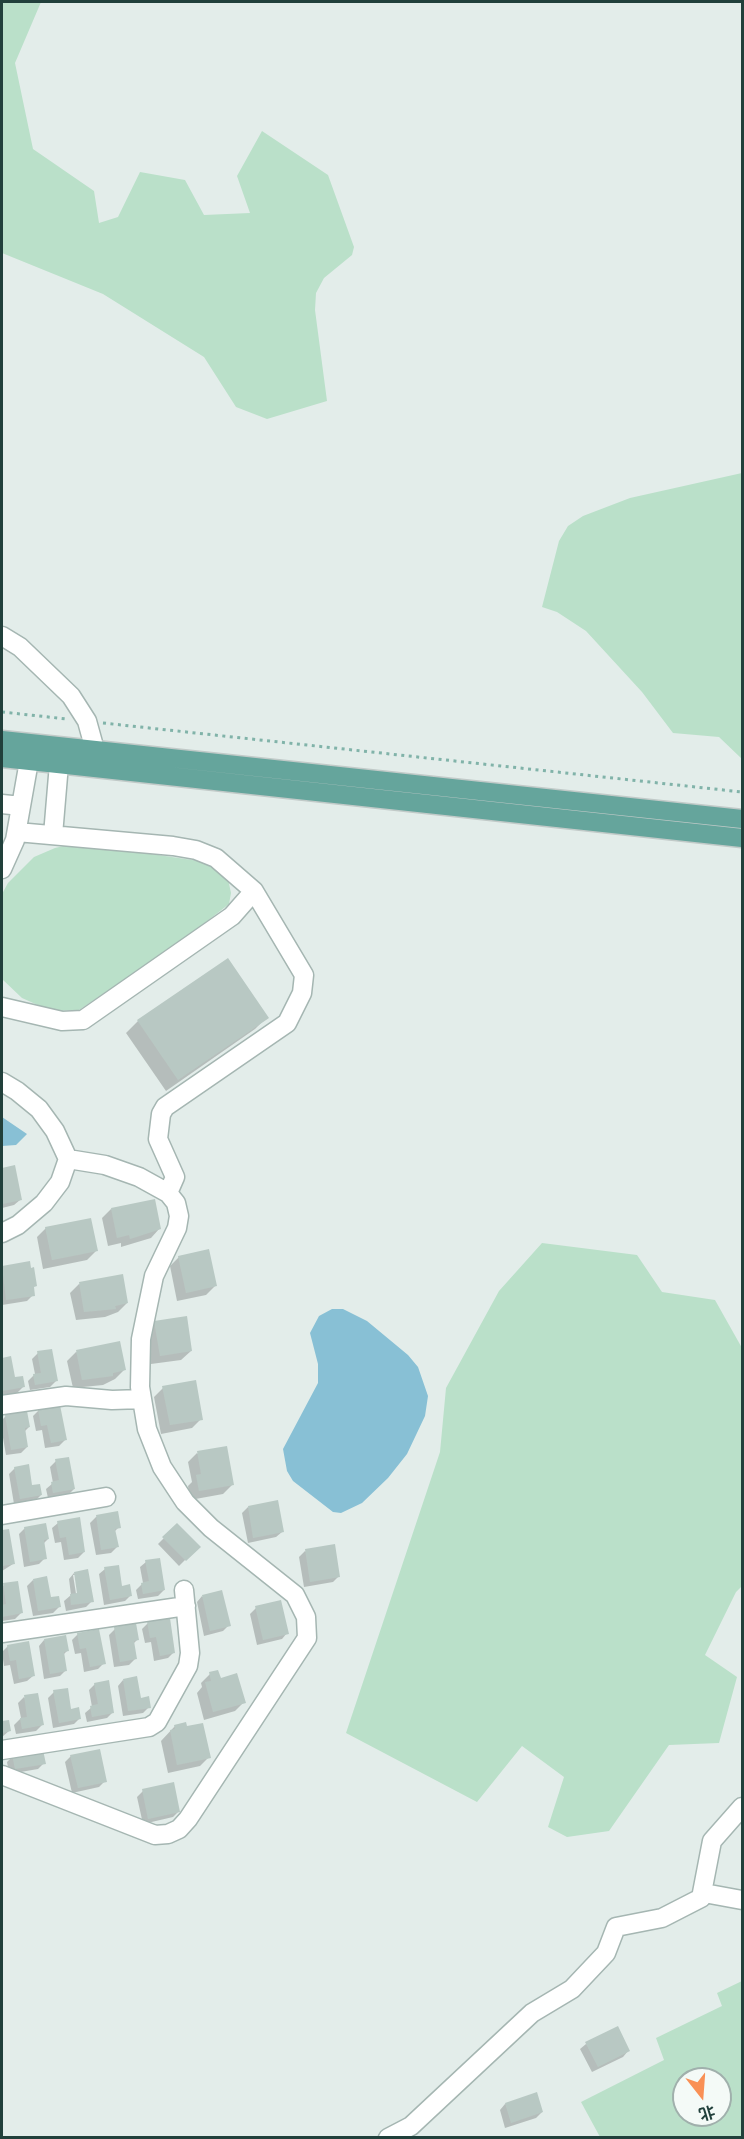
<!DOCTYPE html>
<html>
<head>
<meta charset="utf-8">
<style>
  body { margin:0 }
  #map { position:relative; width:744px; height:2139px; overflow:hidden; background:#e3edea; font-family:"Fira Sans Condensed","Noto Sans SC",sans-serif }
  canvas { display:block }
  .frame { position:absolute; inset:0; border:3px solid #21403b; pointer-events:none }
  .north { position:absolute; left:672px; top:2067px; width:60px; height:60px; box-sizing:border-box; background:#f4faf7; border:2px solid #a0b0ac; border-radius:50%; rotate:163deg; font-size:16px; font-weight:700; line-height:24px; text-align:center; color:#21403b }
  .north::after { content:''; display:block; margin:auto; width:21px; height:27px; background:#f99055; clip-path:polygon(50% 0,100% 100%,50% 72%,0 100%) }
</style>
</head>
<body>
<div id="map">
<canvas width="744" height="2139"></canvas>
<div class="frame"></div>
<div class="north">北</div>
</div>
<script>
const g = document.querySelector('canvas').getContext('2d');
g.lineJoin = 'round';
function fillPath(path, color) { g.fillStyle = color; g.fill(path, 'evenodd'); }
const toPath = rows => new Path2D(rows.map(r => 'M' + r).join(''));
function trace(path, color, width, dash) { g.strokeStyle = color; g.lineWidth = width; g.lineCap = dash ? 'butt' : 'round'; g.setLineDash(dash || []); g.stroke(path); }
fillPath(toPath([
  [2,2,41,2,15,63,33,149,94,191,99,223,118,217,140,172,185,180,204,215,250,213,237,176,262,131,328,175,354,247,352,255,324,278,316,293,315,310,327,401,267,419,236,407,204,357,103,294,2,253],
  [742,473,742,759,719,737,673,733,642,692,586,631,557,612,542,607,559,541,568,526,583,516,630,498],
  [76,843,213,863,228,879,231,893,229,904,178,944,79,1010,51,1011,22,998,2,979,2,894,8,883,34,857,55,848],
  [542,1243,637,1255,662,1292,715,1300,742,1348,742,1586,736,1592,705,1655,737,1677,719,1743,669,1745,609,1831,567,1837,548,1827,564,1777,522,1746,477,1802,346,1733,440,1452,446,1388,499,1291],
  [742,1981,742,2137,600,2137,581,2102,664,2060,656,2038,722,2006,717,1993],
  [684,2079,720,2079,720,2115,684,2115]
]), '#bae0c9');
fillPath(toPath([
  [2,1117,27,1134,16,1145,2,1146],
  [332,1309,343,1309,367,1321,408,1355,418,1367,428,1396,425,1416,407,1454,388,1478,362,1503,341,1513,333,1512,293,1481,287,1471,283,1449,318,1383,318,1364,310,1333,319,1316]
]), '#88c0d5');
fillPath(toPath([
  [228,960,267,1017,255,1029,166,1091,126,1033,138,1021],
  [14,1167,20,1200,14,1205,2,1208,2,1169],
  [111,1209,160,1228,151,1238,121,1247,121,1243,108,1246,102,1218],
  [46,1228,96,1251,87,1260,43,1269,37,1237],
  [179,1257,215,1286,206,1295,177,1301,170,1266],
  [29,1263,33,1295,27,1301,2,1305,2,1267],
  [79,1284,127,1303,118,1312,105,1317,76,1320,70,1293],
  [155,1323,191,1351,181,1360,151,1364,146,1332],
  [76,1352,124,1370,115,1379,103,1385,73,1388,67,1361],
  [38,1353,56,1381,50,1387,30,1390,28,1381,35,1374,32,1359],
  [9,1358,13,1379,23,1387,17,1393,2,1395,2,1359],
  [163,1388,201,1419,192,1428,161,1434,154,1397],
  [39,1410,65,1440,59,1446,45,1448,42,1430,36,1431,33,1416],
  [6,1416,29,1427,24,1432,27,1447,21,1453,6,1455,2,1432,2,1420],
  [197,1453,232,1485,223,1494,190,1500,188,1486,192,1482,188,1462],
  [56,1461,74,1489,68,1495,48,1498,46,1489,53,1483,50,1467],
  [15,1468,41,1495,35,1501,14,1504,9,1474],
  [248,1507,282,1532,276,1537,248,1543,242,1513],
  [117,1513,119,1527,114,1532,117,1547,111,1553,96,1555,90,1523,96,1517],
  [58,1523,84,1552,78,1558,64,1560,61,1542,55,1543,52,1528],
  [177,1525,198,1547,179,1566,158,1544],
  [25,1528,48,1539,43,1544,45,1558,39,1564,24,1567,19,1534],
  [7,1531,13,1564,2,1571,2,1532],
  [305,1551,339,1576,333,1582,304,1587,299,1557],
  [146,1562,164,1590,158,1596,138,1599,136,1590,143,1583,140,1567],
  [105,1569,131,1595,125,1601,104,1605,99,1574],
  [74,1573,92,1601,86,1607,66,1611,64,1601,71,1595,69,1579],
  [73,1575,76,1575,80,1600,77,1600],
  [33,1580,59,1607,53,1613,33,1616,27,1586],
  [4,1585,21,1613,15,1619,2,1621,2,1587],
  [202,1596,229,1625,223,1631,204,1636,197,1602],
  [256,1608,287,1633,282,1639,257,1645,250,1614],
  [148,1623,174,1652,168,1658,154,1661,151,1642,145,1643,142,1629],
  [115,1629,138,1639,133,1644,135,1659,129,1665,114,1667,109,1635],
  [78,1634,104,1663,98,1669,84,1672,81,1653,75,1654,72,1640],
  [44,1640,68,1650,63,1655,66,1670,60,1676,44,1679,39,1646],
  [8,1646,33,1676,27,1681,14,1684,10,1665,4,1666,2,1652],
  [210,1674,244,1702,235,1711,204,1720,197,1693,202,1687,201,1683],
  [123,1680,149,1707,143,1713,123,1716,118,1686],
  [95,1684,113,1712,107,1718,87,1722,85,1713,92,1707,89,1690],
  [54,1692,80,1718,74,1724,53,1728,48,1698],
  [24,1697,42,1725,36,1731,16,1734,14,1725,21,1718,18,1703],
  [7,1722,9,1731,2,1737,2,1723],
  [175,1726,185,1728,209,1757,200,1766,168,1773,161,1741],
  [13,1756,44,1763,38,1769,9,1774,7,1762],
  [71,1756,105,1781,99,1787,72,1793,65,1762],
  [143,1791,179,1811,173,1817,143,1824,137,1797],
  [586,2044,628,2051,623,2057,592,2072,580,2049],
  [505,2104,542,2112,536,2118,505,2128,500,2110]
]), '#0003');
fillPath(toPath([
  [228,958,269,1018,178,1080,137,1020],
  [15,1165,22,1200,2,1204,2,1168],
  [155,1199,161,1229,130,1239,129,1235,117,1238,111,1208],
  [91,1218,98,1251,52,1260,45,1227],
  [209,1249,217,1286,186,1293,178,1256],
  [30,1261,31,1268,34,1267,37,1286,34,1287,35,1296,6,1300,2,1266],
  [123,1274,128,1303,115,1306,116,1309,84,1312,79,1282],
  [187,1316,192,1351,160,1356,154,1321],
  [120,1341,126,1370,113,1373,113,1376,82,1380,76,1350],
  [52,1349,58,1381,35,1385,33,1374,41,1373,37,1351],
  [11,1356,15,1377,23,1376,25,1387,2,1391,2,1358],
  [196,1380,203,1420,170,1425,162,1386],
  [60,1405,67,1440,51,1443,47,1425,41,1426,38,1409],
  [27,1411,30,1427,25,1428,28,1447,11,1450,5,1415],
  [227,1446,234,1485,199,1491,196,1475,201,1474,197,1451],
  [69,1457,75,1489,53,1493,51,1482,59,1480,55,1459],
  [29,1464,32,1485,40,1484,42,1495,20,1499,14,1467],
  [278,1500,284,1532,253,1538,248,1506],
  [118,1511,121,1528,115,1529,119,1547,101,1550,96,1515],
  [80,1517,85,1552,69,1555,66,1537,60,1538,57,1521],
  [46,1523,49,1539,44,1540,47,1559,30,1562,24,1527],
  [177,1523,201,1547,186,1561,162,1537],
  [9,1529,15,1564,2,1566,2,1530],
  [335,1544,340,1577,310,1582,305,1549],
  [160,1558,165,1590,143,1594,141,1583,149,1581,145,1560],
  [119,1565,122,1586,130,1584,132,1596,110,1600,104,1567],
  [88,1569,94,1602,71,1605,70,1594,77,1593,74,1572],
  [47,1576,51,1597,59,1596,61,1607,38,1611,33,1579],
  [18,1581,23,1613,2,1617,2,1605,6,1604,3,1583],
  [222,1590,231,1626,210,1631,202,1595],
  [281,1600,289,1634,263,1640,255,1606],
  [170,1618,175,1653,160,1656,156,1637,150,1638,147,1621],
  [136,1623,139,1640,134,1641,137,1659,120,1662,114,1627],
  [99,1629,106,1664,90,1667,86,1648,80,1649,77,1633],
  [66,1635,69,1651,64,1652,67,1671,50,1674,44,1639],
  [29,1641,35,1676,19,1679,16,1660,10,1661,7,1645],
  [218,1670,221,1678,237,1673,246,1703,213,1712,205,1682,211,1681,209,1672],
  [137,1676,141,1698,149,1696,151,1708,128,1711,123,1679],
  [109,1680,114,1713,92,1717,90,1706,98,1704,94,1683],
  [68,1688,71,1709,79,1707,81,1719,59,1723,53,1690],
  [38,1693,44,1725,22,1729,20,1718,27,1717,24,1695],
  [9,1720,11,1731,2,1733,2,1721],
  [186,1722,187,1726,203,1723,211,1758,177,1765,170,1730,175,1729,174,1725],
  [100,1749,107,1782,78,1788,70,1755],
  [43,1750,46,1764,15,1769,12,1755],
  [174,1782,180,1812,148,1819,142,1789],
  [618,2026,630,2051,598,2067,585,2042],
  [537,2092,543,2112,511,2123,505,2103]
]), '#b8c8c3');
const minor = toPath([
  [2,636,20,647,71,696,87,721,95,750],
  [2,804,21,806],
  [17,832,173,846,196,850,216,858,254,891,304,975,302,993,287,1023,165,1107,161,1114,158,1139,175,1177,168,1193],
  [53,835,59,764],
  [2,869,15,840,29,761],
  [2,1007,62,1021,83,1020,232,916,254,891],
  [2,1082,17,1091,39,1109,55,1131,68,1159,60,1182,44,1203,18,1225,2,1233],
  [2,1405,66,1396,112,1400,142,1399],
  [2,1515,106,1497],
  [2,1633,186,1606],
  [2,1750,149,1727,157,1722,188,1666,190,1653,184,1590],
  [2,1775,155,1835,168,1834,179,1829,188,1819,307,1638,306,1617,295,1595,211,1528,185,1502,162,1467,147,1429,140,1387,141,1339,154,1276,177,1228,179,1216,176,1203,168,1193,139,1177,105,1165,68,1159],
  [704,1893,742,1900],
  [388,2138,411,2126,532,2013,572,1989,606,1953,616,1927,662,1918,701,1898,712,1841,742,1807]
]);
const major = toPath([
  [2,740,742,819],
  [2,758,742,838]
]);
trace(minor, '#a5b6b2', 21);
trace(major, '#c1cac8', 21);
trace(toPath([
  [2,712,67,719],
  [103,723,742,792]
]), '#81b3a9', 3, [3, 4.5]);
trace(minor, '#fff', 18);
trace(major, '#65a59c', 18);
</script>
</body>
</html>
